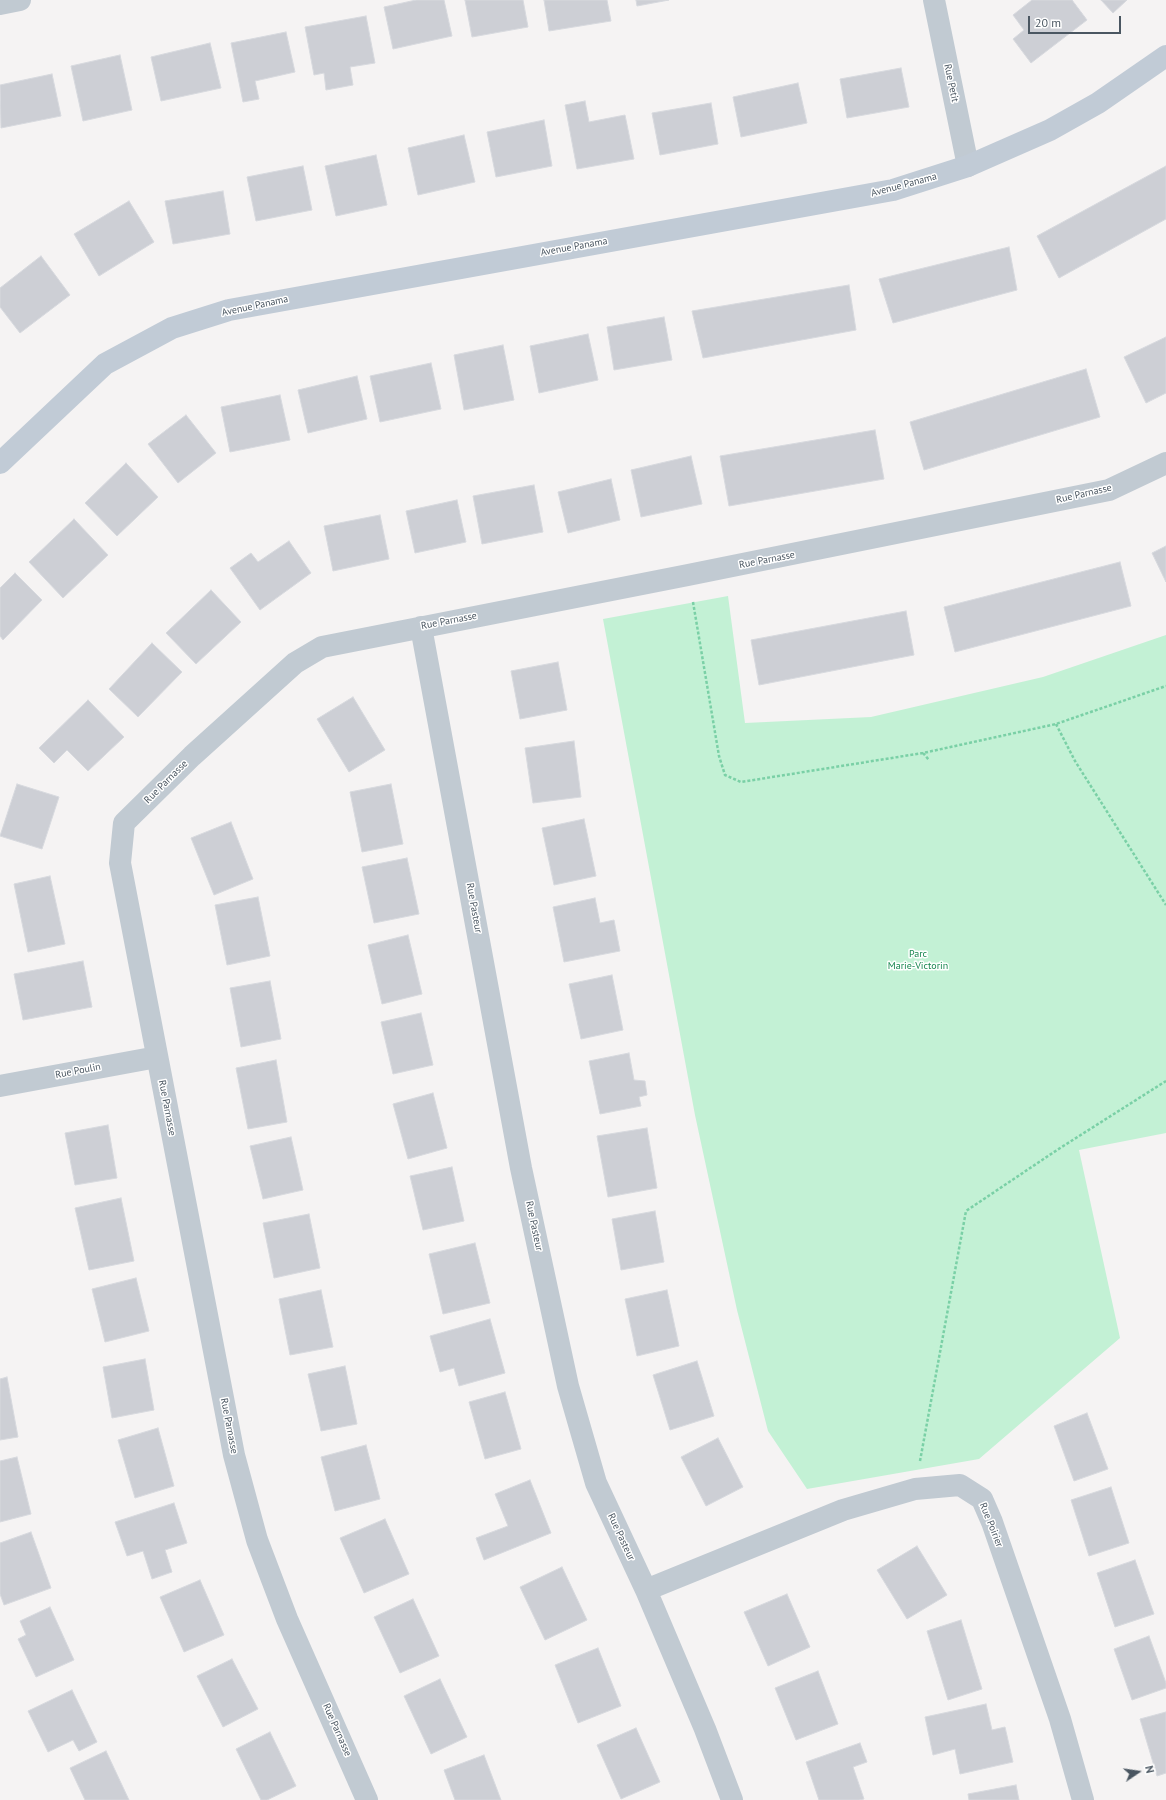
<!DOCTYPE html>
<html>
<head>
<meta charset="utf-8">
<style>
  body { margin:0 }
  #map { position:relative; width:1166px; height:1800px; overflow:hidden; background:#f5f3f3; font-family:"PT Sans",sans-serif }
  canvas { display:block }
  .north { position:absolute; left:1118px; top:1752px; width:40px; height:40px; -webkit-text-stroke:3px #fff; paint-order:stroke; rotate:77deg; font-size:11px; font-weight:700; line-height:16px; text-align:center; color:#4a5661 }
  .north::after { content:''; display:block; margin:auto; width:14px; height:18px; background:#4a5661; clip-path:polygon(50% 0,100% 100%,50% 72%,0 100%) }
  .scale { position:absolute; left:1028px; top:16px; width:93px; height:18px; box-sizing:border-box; border:2px solid #4a5661; border-top:0; padding-left:5px; font-size:12px; line-height:14px; white-space:nowrap; color:#4a5661; -webkit-text-stroke:3px #fff; paint-order:stroke }
</style>
</head>
<body>
<div id="map">
<canvas width="1166" height="1800"></canvas>
<div class="north">N</div>
<div class="scale">20 m</div>
</div>
<script>
const g = document.querySelector('canvas').getContext('2d');
g.lineJoin = 'round';
function fillPath(path, color) { g.fillStyle = color; g.fill(path, 'evenodd'); }
const toPath = rows => new Path2D(rows.map(r => 'M' + r).join(''));
function trace(path, color, width, dash) { g.strokeStyle = color; g.lineWidth = width; g.lineCap = dash ? 'butt' : 'round'; g.setLineDash(dash || []); g.stroke(path); }
function drawText(font, color, halo, rows, align = 'center') {
  g.font = font + ' "PT Sans",sans-serif'; g.lineWidth = 3; g.setLineDash([]); g.textBaseline = 'middle'; g.strokeStyle = halo; g.fillStyle = color; for (const [text, x, y, turn = 0] of rows) {
    g.save(); g.translate(x, y); g.rotate((+turn || 0) * Math.PI / 180); g.textAlign = isNaN(turn) ? turn : align; if (halo) g.strokeText(text, 0, 0); g.fillText(text, 0, 0); g.restore();
  }
}
fillPath(toPath([
  [728,596,745,723,871,717,1043,677,1166,635,1166,1133,1079,1150,1120,1338,979,1459,807,1489,768,1431,737,1310,695,1115,603,619]
]), '#c3f1d5');
const building = toPath([
  [416,0,444,0,452,36,393,49,384,7,416,0],
  [465,0,523,0,528,27,472,37,465,0],
  [544,0,607,0,611,21,549,31,544,0],
  [636,0,669,0,637,6,636,0],
  [1032,0,1072,0,1087,20,1031,63,1013,39,1024,30,1013,15,1032,0],
  [1101,0,1127,0,1113,13,1101,0],
  [366,16,375,63,350,67,353,85,326,90,324,73,314,75,305,27,366,16],
  [286,32,295,72,255,81,259,99,243,102,231,43,286,32],
  [210,43,221,88,161,101,151,57,210,43],
  [120,55,132,110,83,121,71,66,120,55],
  [901,68,909,107,847,118,840,79,901,68],
  [52,74,61,116,1,128,0,85,52,74],
  [798,83,807,123,741,137,733,97,798,83],
  [585,101,589,122,625,115,634,159,577,169,565,105,585,101],
  [711,103,718,144,660,155,652,113,711,103],
  [544,120,552,166,496,177,487,132,544,120],
  [464,135,475,182,418,195,408,148,464,135],
  [376,155,387,205,336,216,325,166,376,155],
  [303,166,312,210,256,221,247,177,303,166],
  [1166,166,1166,219,1059,278,1037,236,1166,166],
  [223,191,230,234,173,244,165,201,223,191],
  [129,201,154,242,99,276,74,234,129,201],
  [1009,247,1017,290,893,323,879,279,1009,247],
  [41,256,70,295,20,333,0,307,0,288,41,256],
  [849,285,856,330,703,358,692,311,849,285],
  [664,317,672,360,614,370,607,327,664,317],
  [588,334,598,380,539,393,530,346,588,334],
  [1166,337,1166,393,1146,403,1124,357,1166,337],
  [503,345,514,400,464,410,454,355,503,345],
  [431,363,441,409,380,422,370,376,431,363],
  [1086,369,1100,417,924,470,910,422,1086,369],
  [357,376,367,419,308,433,298,390,357,376],
  [280,395,290,440,230,452,221,407,280,395],
  [186,415,216,453,178,483,148,444,186,415],
  [875,430,884,479,729,506,720,456,875,430],
  [691,456,702,504,641,517,631,470,691,456],
  [126,463,158,497,117,536,85,503,126,463],
  [611,479,620,520,568,533,558,492,611,479],
  [534,485,543,532,482,544,473,496,534,485],
  [457,500,466,542,415,553,406,511,457,500],
  [380,515,389,559,333,571,324,526,380,515],
  [74,519,108,555,63,598,29,562,74,519],
  [289,541,311,573,260,610,230,568,251,553,258,562,289,541],
  [1166,546,1166,582,1152,553,1166,546],
  [1120,562,1131,606,955,652,944,607,1120,562],
  [15,573,42,600,3,640,0,636,0,588,15,573],
  [211,590,241,622,196,664,166,633,211,590],
  [906,611,914,655,759,685,751,640,906,611],
  [152,643,182,672,138,717,109,689,152,643],
  [558,662,567,710,520,719,511,671,558,662],
  [353,697,385,750,349,772,317,719,353,697],
  [88,700,124,737,88,771,67,750,54,763,39,748,88,700],
  [574,741,581,797,533,803,525,748,574,741],
  [17,784,59,797,42,849,0,836,17,784],
  [391,784,403,844,362,852,350,792,391,784],
  [584,819,596,876,554,885,542,828,584,819],
  [231,822,253,879,214,895,191,838,231,822],
  [407,858,419,914,374,923,362,867,407,858],
  [50,876,65,944,28,952,14,884,50,876],
  [258,897,270,956,227,965,215,905,258,897],
  [595,898,600,923,614,920,620,951,564,962,553,907,595,898],
  [408,935,422,994,382,1004,368,945,408,935],
  [83,961,92,1007,23,1020,14,974,83,961],
  [612,975,623,1030,581,1039,569,984,612,975],
  [270,981,281,1039,241,1047,230,988,270,981],
  [421,1013,433,1065,393,1074,381,1022,421,1013],
  [629,1053,634,1080,645,1081,647,1095,639,1097,641,1106,600,1114,589,1061,629,1053],
  [276,1060,287,1122,248,1129,236,1068,276,1060],
  [433,1093,447,1148,408,1159,393,1104,433,1093],
  [108,1125,117,1178,75,1185,65,1133,108,1125],
  [647,1128,657,1188,608,1197,597,1136,647,1128],
  [291,1137,303,1190,263,1199,250,1146,291,1137],
  [452,1167,464,1221,423,1230,410,1176,452,1167],
  [121,1198,134,1261,89,1270,75,1208,121,1198],
  [655,1211,664,1262,621,1270,612,1219,655,1211],
  [309,1214,320,1268,274,1278,263,1223,309,1214],
  [475,1243,490,1303,443,1314,429,1254,475,1243],
  [136,1278,149,1331,105,1342,92,1289,136,1278],
  [321,1290,333,1347,290,1355,279,1299,321,1290],
  [667,1290,679,1346,637,1356,625,1299,667,1290],
  [490,1319,505,1373,459,1386,454,1368,440,1372,430,1336,490,1319],
  [145,1359,154,1410,112,1418,103,1367,145,1359],
  [697,1361,714,1416,670,1430,653,1375,697,1361],
  [345,1366,357,1424,321,1431,308,1374,345,1366],
  [7,1377,18,1437,0,1440,0,1379,7,1377],
  [505,1392,521,1449,485,1459,469,1402,505,1392],
  [1087,1413,1108,1469,1074,1481,1054,1426,1087,1413],
  [158,1428,174,1486,135,1498,118,1440,158,1428],
  [718,1438,743,1487,706,1506,681,1457,718,1438],
  [366,1445,380,1499,335,1511,321,1457,366,1445],
  [17,1457,31,1514,0,1522,0,1461,17,1457],
  [530,1480,551,1533,484,1560,476,1538,508,1526,495,1494,530,1480],
  [1111,1487,1129,1543,1089,1556,1071,1500,1111,1487],
  [174,1503,187,1543,165,1550,172,1572,152,1579,143,1551,127,1556,115,1522,174,1503],
  [385,1519,409,1574,364,1593,340,1538,385,1519],
  [31,1532,51,1588,4,1605,0,1594,0,1543,31,1532],
  [917,1546,947,1595,907,1619,877,1570,917,1546],
  [1135,1560,1154,1614,1115,1627,1097,1573,1135,1560],
  [562,1567,587,1620,545,1640,520,1587,562,1567],
  [200,1580,224,1635,184,1652,160,1597,200,1580],
  [787,1594,810,1647,768,1666,744,1612,787,1594],
  [413,1599,439,1656,400,1673,374,1617,413,1599],
  [50,1607,74,1660,36,1677,18,1639,26,1635,20,1621,50,1607],
  [961,1620,982,1689,948,1700,927,1631,961,1620],
  [1149,1636,1166,1683,1166,1688,1132,1700,1114,1649,1149,1636],
  [598,1648,621,1706,578,1723,555,1665,598,1648],
  [232,1659,258,1709,223,1727,197,1676,232,1659],
  [818,1671,838,1724,796,1740,775,1688,818,1671],
  [440,1679,467,1737,431,1754,404,1696,440,1679],
  [72,1690,97,1742,79,1751,73,1740,48,1752,28,1711,72,1690],
  [986,1704,992,1730,1005,1727,1013,1762,960,1774,955,1749,933,1755,925,1717,986,1704],
  [1166,1712,1166,1773,1157,1776,1140,1719,1166,1712],
  [636,1728,660,1782,621,1799,597,1745,636,1728],
  [270,1732,296,1786,267,1800,261,1800,236,1749,270,1732],
  [860,1743,867,1762,853,1767,864,1799,859,1800,819,1800,806,1762,860,1743],
  [106,1751,129,1800,85,1800,70,1768,106,1751],
  [484,1755,501,1800,455,1800,444,1770,484,1755],
  [1016,1785,1019,1800,969,1800,968,1794,1016,1785]
]);
fillPath(building, '#cdcfd5');
trace(building, '#d7d9de', 1);
trace(toPath([
  [693,602,719,756,725,775,741,782,923,753,1056,724,1166,686],
  [1056,724,1075,761,1166,905],
  [923,753,929,760],
  [920,1461,966,1211,1057,1150,1166,1081]
]), '#7ad0a6', 2.5, [3, 2]);
trace(toPath([
  [934,0,968,166],
  [0,4,20,0],
  [421,627,521,1168,568,1386,596,1483,646,1590,705,1729,732,1800],
  [0,1086,157,1057],
  [646,1590,843,1510,915,1489,960,1485,982,1499,992,1522,1060,1719,1083,1800],
  [367,1800,287,1619,257,1540,234,1455,120,863,124,823,192,756,295,663,322,647,688,575,1109,490,1166,463]
]), '#c1cad2', 22);
trace(toPath([
  [0,463,105,364,172,328,229,310,893,190,968,166,1050,130,1098,103,1166,56]
]), '#c1cbd6', 22);
drawText('10px', '#4a5661', '#fff', [
  ["Rue Petit",951,83,78],
  ["Avenue Panama",904,185,-15],
  ["Avenue Panama",574,247,-10],
  ["Avenue Panama",255,306,-12],
  ["Rue Parnasse",1084,494,-13],
  ["Rue Parnasse",767,560,-11],
  ["Rue Parnasse",449,621,-11],
  ["Rue Parnasse",166,782,-45],
  ["Rue Pasteur",474,908,80],
  ["Rue Poulin",78,1071,-11],
  ["Rue Parnasse",167,1108,79],
  ["Rue Pasteur",534,1226,78],
  ["Rue Parnasse",229,1426,79],
  ["Rue Poirier",991,1525,68],
  ["Rue Pasteur",621,1537,65],
  ["Rue Parnasse",337,1730,66]
]);
drawText('10px', '#17864f', '#fff', [
  ["Parc",918,954],
  ["Marie-Victorin",918,966]
]);
</script>
</body>
</html>
